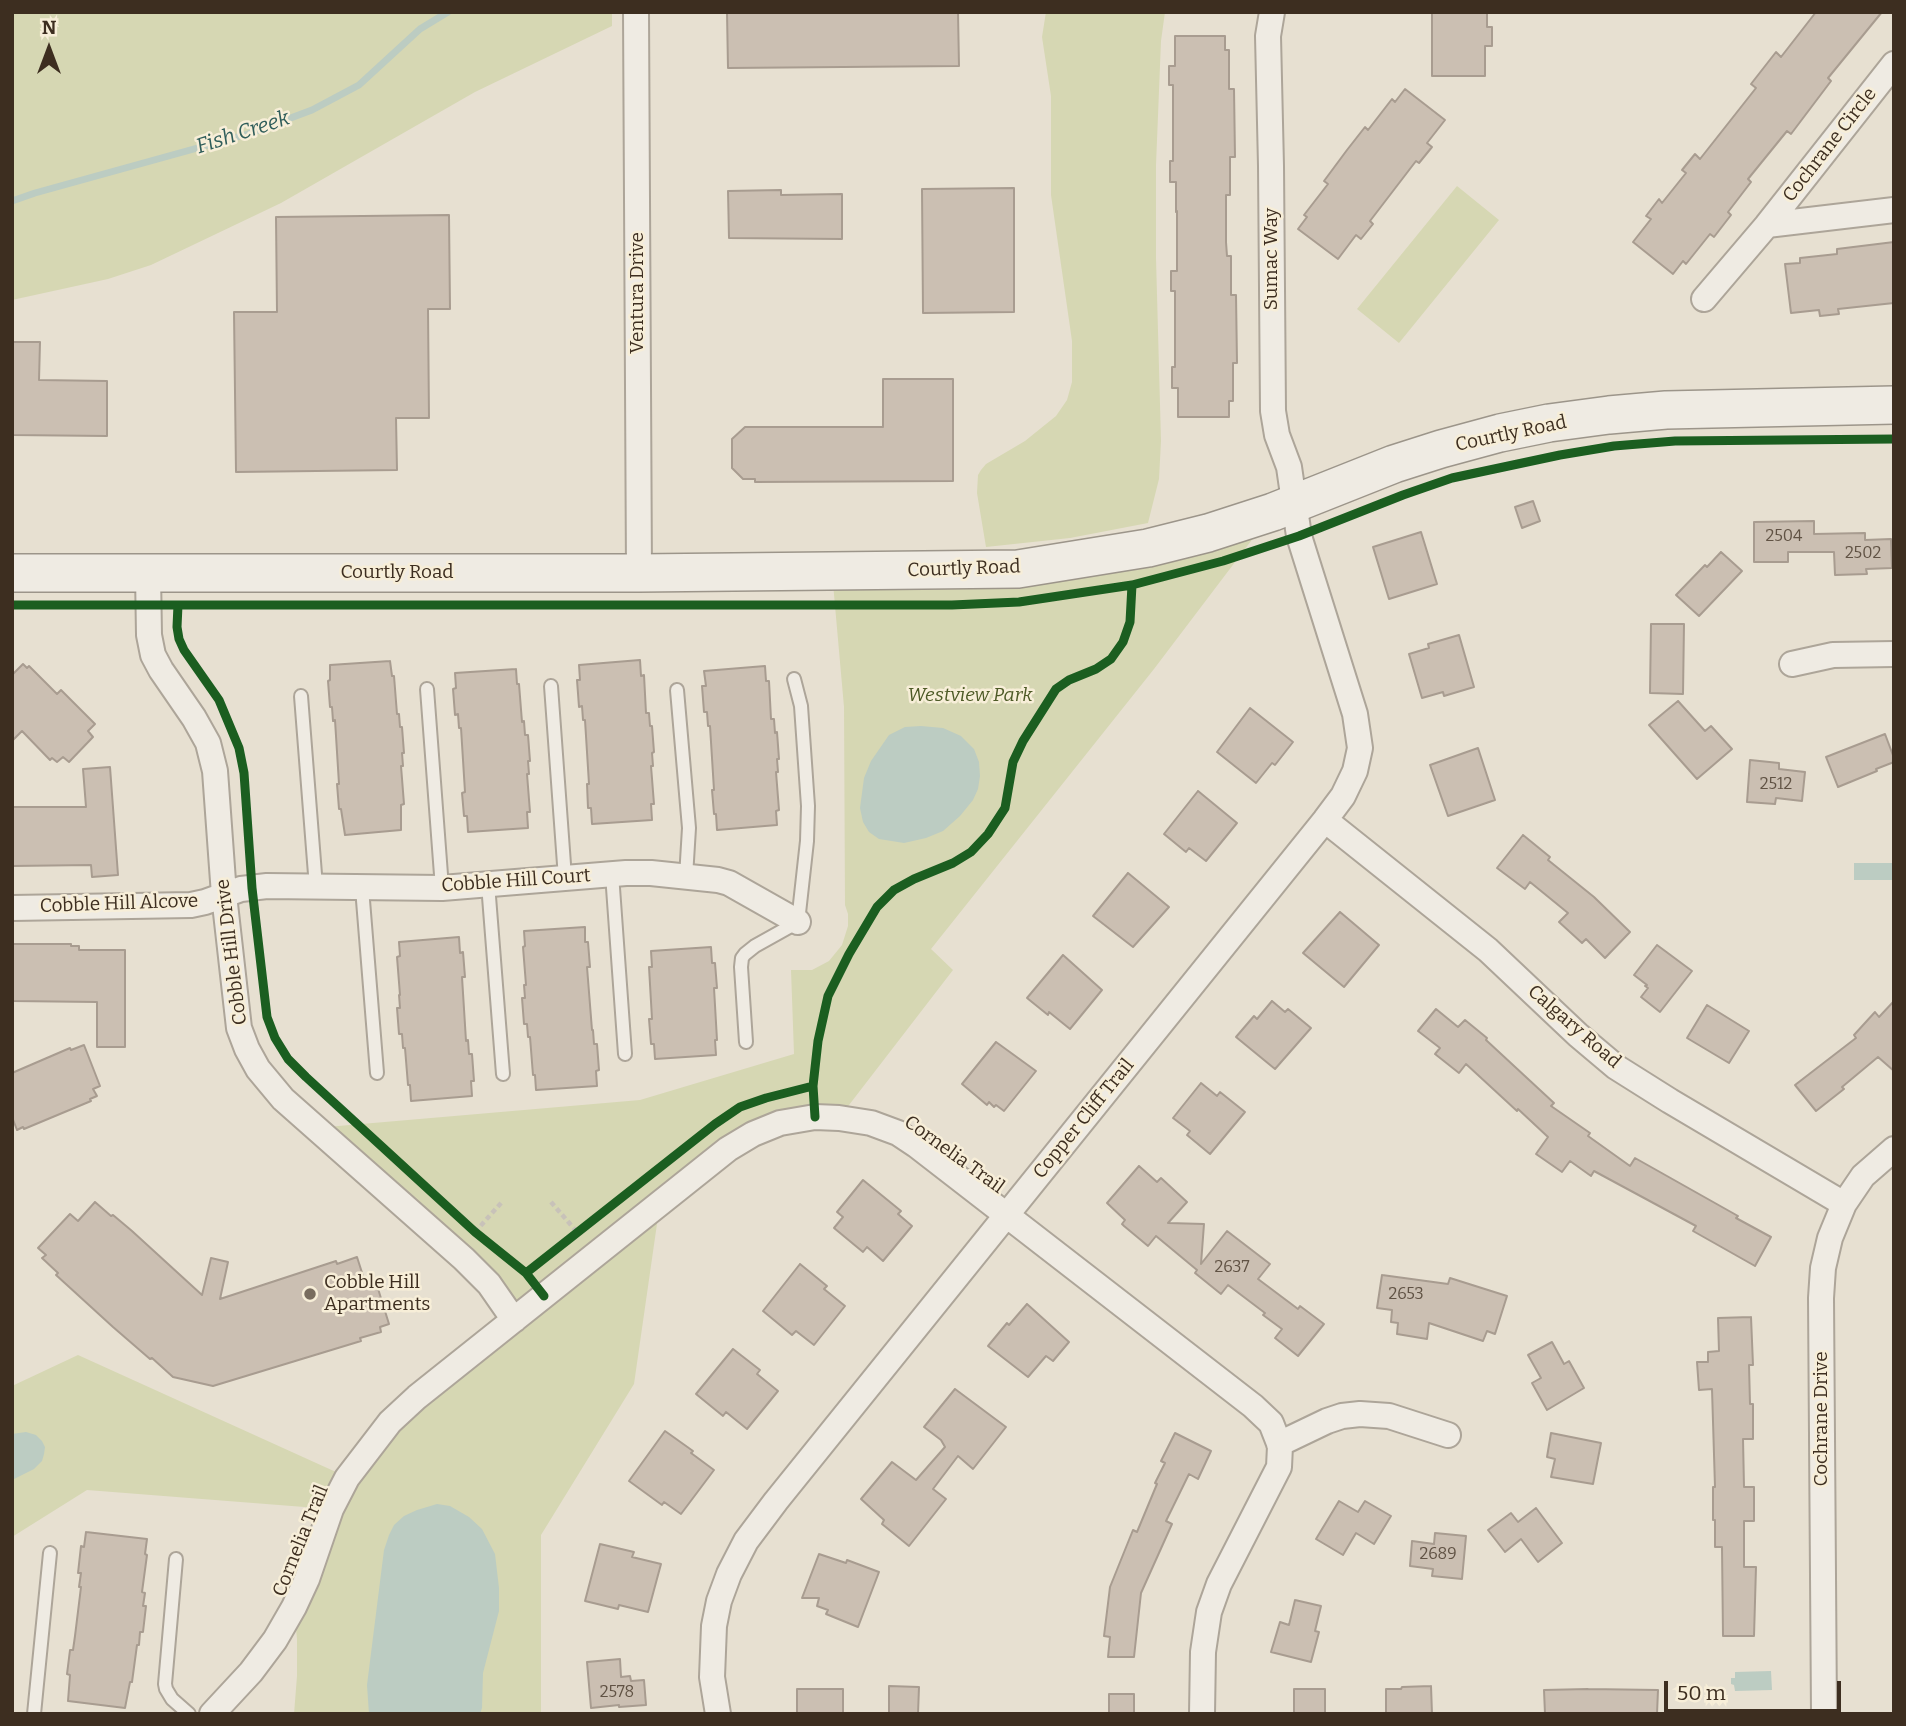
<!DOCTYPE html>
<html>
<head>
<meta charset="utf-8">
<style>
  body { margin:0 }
  #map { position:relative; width:1906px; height:1726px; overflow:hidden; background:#e7e0d1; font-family:Bitter,serif }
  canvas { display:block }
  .frame { position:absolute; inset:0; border:14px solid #3d2e20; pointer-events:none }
  .north { position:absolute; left:14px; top:14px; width:70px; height:70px; -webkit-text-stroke:5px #f7eed8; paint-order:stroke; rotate:0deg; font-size:19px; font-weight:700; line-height:28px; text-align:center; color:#3d2e20 }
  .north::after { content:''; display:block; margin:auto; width:24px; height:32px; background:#3d2e20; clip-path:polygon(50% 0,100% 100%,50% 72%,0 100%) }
  .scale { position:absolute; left:1664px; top:1681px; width:177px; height:32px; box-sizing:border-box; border:4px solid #3d2e20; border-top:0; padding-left:9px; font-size:21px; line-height:24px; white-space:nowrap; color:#3d2e20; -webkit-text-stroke:5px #f7eed8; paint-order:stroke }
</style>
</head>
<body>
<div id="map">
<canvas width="1906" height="1726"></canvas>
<div class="frame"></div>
<div class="north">N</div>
<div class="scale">50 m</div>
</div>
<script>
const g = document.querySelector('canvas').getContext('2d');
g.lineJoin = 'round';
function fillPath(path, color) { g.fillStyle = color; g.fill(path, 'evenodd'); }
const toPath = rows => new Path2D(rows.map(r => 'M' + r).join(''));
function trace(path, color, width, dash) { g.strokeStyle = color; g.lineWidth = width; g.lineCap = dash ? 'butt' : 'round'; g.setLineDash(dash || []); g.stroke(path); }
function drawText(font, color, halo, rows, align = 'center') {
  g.font = font + ' Bitter,serif'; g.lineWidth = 5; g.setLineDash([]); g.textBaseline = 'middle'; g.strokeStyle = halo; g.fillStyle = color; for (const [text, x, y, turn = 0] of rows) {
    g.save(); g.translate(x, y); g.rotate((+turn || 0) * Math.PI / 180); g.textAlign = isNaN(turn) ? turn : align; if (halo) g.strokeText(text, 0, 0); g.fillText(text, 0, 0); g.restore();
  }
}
fillPath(toPath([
  [12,12,612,12,612,26,475,92,281,203,151,265,108,279,12,300],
  [1046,12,1165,12,1161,41,1156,165,1156,258,1161,441,1159,479,1148,523,1070,538,986,547,977,493,978,475,981,470,986,464,1025,441,1056,416,1067,400,1072,382,1072,341,1051,195,1051,96,1042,37],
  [1457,186,1499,220,1399,343,1357,309],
  [1273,512,1154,669,931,949,953,970,839,1118,780,1123,660,1203,634,1384,541,1535,541,1714,294,1714,297,1676,297,1639,294,1607,330,1509,87,1490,12,1537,12,1386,78,1355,347,1477,514,1320,315,1128,640,1100,794,1054,791,970,812,970,829,961,842,945,848,926,848,914,845,905,844,707,832,572,956,571]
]), '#d6d7b3');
fillPath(toPath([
  [921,726,943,728,961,736,974,749,979,762,980,776,978,789,973,800,960,816,943,831,926,838,904,843,879,839,869,832,863,822,860,808,864,778,871,761,889,735,905,727],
  [1854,863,1894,863,1894,880,1854,880],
  [26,1432,36,1435,42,1441,45,1447,44,1454,42,1461,34,1469,12,1480,12,1434],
  [437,1504,450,1506,469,1517,482,1529,495,1554,499,1588,499,1611,483,1673,482,1708,480,1714,369,1714,367,1685,384,1550,389,1535,394,1525,404,1516,417,1510],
  [1771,1671,1772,1690,1735,1691,1734,1685,1731,1684,1731,1678,1735,1678,1735,1672]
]), '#bcccc2');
trace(toPath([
  [12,201,35,193,248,134,312,110,359,85,420,29,448,12]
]), '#bcccc2', 7);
const building = toPath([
  [727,12,958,12,959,66,728,68,727,12],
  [1432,12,1487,12,1487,27,1492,27,1492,46,1485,46,1485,76,1432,76,1432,12],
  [1816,12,1882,12,1828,78,1831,81,1791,134,1787,131,1748,179,1751,182,1728,212,1731,215,1714,237,1710,234,1686,264,1683,261,1673,274,1633,242,1651,219,1646,216,1659,199,1662,203,1686,173,1682,170,1695,154,1700,159,1756,88,1751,84,1776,52,1781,57,1816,12],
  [1175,36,1225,36,1225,50,1229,50,1229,89,1234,89,1235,157,1230,157,1230,195,1226,195,1226,242,1227,256,1231,256,1231,295,1236,295,1237,363,1233,363,1233,401,1229,401,1229,417,1178,417,1178,388,1172,388,1172,367,1175,367,1175,291,1171,291,1171,271,1177,271,1177,211,1176,212,1176,182,1170,182,1170,161,1173,161,1173,85,1169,85,1169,66,1175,66,1175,36],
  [1405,89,1445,120,1427,143,1432,147,1419,163,1416,161,1370,221,1373,224,1361,239,1356,235,1338,259,1298,229,1307,217,1304,215,1328,184,1324,181,1347,150,1365,127,1368,130,1392,99,1395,102,1405,89],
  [1014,188,1014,312,923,313,922,189,1014,188],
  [781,190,781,195,842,194,842,239,729,238,728,191,781,190],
  [449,215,450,309,428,309,429,418,396,418,397,470,236,472,234,312,277,312,276,217,449,215],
  [1894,242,1894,303,1838,309,1839,314,1820,316,1819,310,1791,313,1785,264,1800,263,1800,258,1837,254,1837,249,1894,242],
  [12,342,40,342,39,380,107,381,107,436,12,435,12,342],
  [883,379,953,379,953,481,755,482,755,479,743,479,732,468,732,439,745,427,883,427,883,379],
  [1533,501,1540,521,1522,528,1515,507,1533,501],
  [1814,521,1814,534,1865,533,1865,540,1891,539,1892,568,1866,569,1867,574,1835,575,1834,552,1788,552,1788,562,1754,562,1754,522,1814,521],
  [1421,532,1437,584,1389,599,1373,547,1421,532],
  [1721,552,1742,571,1699,616,1676,595,1705,565,1707,567,1721,552],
  [1651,624,1684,624,1683,694,1650,693,1651,624],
  [1459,635,1474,687,1444,696,1443,692,1422,698,1409,654,1429,648,1428,644,1459,635],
  [640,660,641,676,644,675,646,713,649,713,650,726,652,726,654,752,652,753,653,766,651,766,654,804,651,804,652,820,592,824,591,808,588,808,587,784,589,784,585,720,583,720,582,706,579,707,577,680,580,680,579,665,640,660],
  [390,661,392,676,394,676,397,714,399,714,400,727,402,727,404,753,402,753,403,766,401,766,404,804,401,805,401,830,345,835,341,809,339,809,337,784,339,784,335,720,333,721,332,707,330,707,328,681,330,680,330,665,390,661],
  [23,664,27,668,29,666,57,694,61,690,95,724,88,731,93,737,69,762,63,757,57,762,52,758,50,760,22,731,12,741,12,675,23,664],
  [765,666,766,681,769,681,771,719,774,719,775,733,777,732,779,759,777,759,778,772,776,772,779,810,776,811,777,825,717,830,716,814,714,814,712,790,714,790,710,726,708,726,707,712,704,712,702,686,706,686,704,671,765,666],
  [516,669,517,684,519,684,522,722,524,721,525,735,528,735,530,761,528,761,529,774,527,774,530,812,527,812,528,828,468,832,467,816,464,816,462,793,465,792,461,728,459,728,458,714,455,715,453,689,456,688,455,673,516,669],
  [1678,701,1705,731,1711,726,1732,749,1697,779,1649,725,1678,701],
  [1250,708,1293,742,1275,765,1272,763,1256,783,1217,752,1250,708],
  [1885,734,1894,758,1894,762,1876,769,1877,771,1838,787,1826,757,1885,734],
  [1478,748,1495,800,1448,816,1430,765,1478,748],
  [1750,760,1779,763,1779,769,1805,772,1802,801,1776,798,1775,804,1747,802,1750,760],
  [110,767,118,875,92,877,91,865,12,866,12,807,86,807,83,769,110,767],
  [1198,791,1237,823,1206,861,1189,848,1186,852,1164,834,1198,791],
  [1523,835,1550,857,1548,860,1594,897,1630,932,1605,958,1586,939,1582,943,1559,922,1568,913,1530,882,1525,889,1497,868,1523,835],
  [1128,873,1169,907,1133,947,1093,916,1128,873],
  [1340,912,1379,945,1344,987,1303,953,1340,912],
  [585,927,585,942,588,942,590,967,587,967,592,1030,593,1030,594,1044,597,1044,599,1070,596,1071,597,1086,536,1090,535,1075,533,1075,530,1037,528,1037,527,1024,524,1024,522,998,525,998,524,985,526,985,523,947,525,946,524,931,585,927],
  [459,937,460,953,463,952,465,977,462,977,466,1041,468,1040,469,1054,472,1054,474,1081,471,1081,472,1096,411,1101,410,1085,408,1085,405,1048,403,1048,402,1034,399,1034,397,1008,400,1008,399,995,400,995,397,957,400,956,399,942,459,937],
  [12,944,71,944,71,946,79,946,79,950,125,950,125,1047,97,1047,97,1002,12,1001,12,944],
  [1657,945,1692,971,1660,1012,1641,997,1648,988,1645,986,1647,985,1634,975,1657,945],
  [711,947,712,963,715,963,717,988,714,988,717,1040,715,1040,716,1055,655,1059,654,1044,651,1044,649,1019,652,1019,649,967,652,967,651,951,711,947],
  [1063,955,1102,990,1070,1029,1049,1012,1048,1015,1027,998,1063,955],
  [1272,1001,1285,1012,1288,1009,1311,1028,1275,1069,1236,1037,1254,1016,1257,1019,1272,1001],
  [1894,1001,1894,1071,1878,1057,1842,1087,1844,1089,1816,1111,1795,1085,1856,1038,1854,1035,1875,1012,1879,1017,1894,1001],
  [1707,1005,1749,1031,1729,1063,1687,1038,1707,1005],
  [1436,1009,1458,1027,1465,1020,1487,1038,1486,1040,1554,1103,1551,1106,1590,1133,1588,1136,1630,1166,1635,1158,1738,1216,1736,1218,1771,1237,1755,1266,1693,1231,1696,1226,1594,1171,1591,1176,1570,1161,1562,1172,1536,1154,1548,1137,1518,1109,1517,1111,1466,1064,1459,1073,1435,1054,1440,1048,1418,1031,1436,1009],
  [996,1042,1036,1071,1004,1111,996,1105,994,1107,989,1102,987,1105,962,1084,996,1042],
  [84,1045,100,1086,93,1089,97,1096,90,1099,91,1101,24,1129,23,1127,17,1130,12,1117,12,1073,70,1048,71,1050,84,1045],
  [1201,1083,1217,1096,1220,1092,1245,1112,1210,1154,1187,1135,1190,1131,1173,1118,1201,1083],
  [1139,1166,1157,1182,1161,1178,1187,1202,1168,1223,1204,1224,1201,1264,1227,1231,1270,1264,1258,1279,1298,1309,1300,1306,1324,1324,1298,1356,1275,1338,1282,1329,1263,1315,1265,1313,1228,1285,1221,1294,1195,1273,1197,1270,1156,1236,1148,1246,1124,1226,1122,1224,1125,1220,1107,1203,1139,1166],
  [863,1180,901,1211,898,1214,912,1226,883,1261,867,1247,863,1252,834,1228,843,1217,837,1212,863,1180],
  [95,1202,111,1216,113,1215,132,1231,202,1295,211,1258,228,1262,220,1299,336,1261,337,1264,357,1257,365,1282,375,1279,389,1324,380,1327,381,1332,360,1338,361,1341,213,1386,173,1377,152,1358,150,1359,113,1327,56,1275,58,1273,42,1258,46,1255,38,1248,70,1214,78,1221,95,1202],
  [800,1264,827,1286,824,1289,845,1306,814,1345,796,1331,792,1335,763,1311,800,1264],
  [1382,1275,1448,1284,1450,1278,1507,1296,1495,1334,1487,1331,1483,1341,1429,1323,1427,1339,1397,1334,1398,1323,1391,1322,1392,1310,1377,1308,1382,1275],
  [1027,1304,1069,1342,1053,1361,1046,1356,1028,1377,988,1346,1007,1323,1009,1325,1027,1304],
  [1751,1317,1753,1365,1749,1365,1750,1404,1753,1404,1753,1439,1743,1439,1744,1487,1754,1487,1754,1521,1744,1521,1744,1567,1756,1567,1754,1636,1723,1636,1722,1547,1715,1547,1715,1520,1713,1520,1713,1487,1715,1487,1712,1389,1699,1390,1697,1362,1708,1362,1708,1352,1719,1351,1718,1318,1751,1317],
  [1552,1342,1564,1364,1569,1361,1584,1388,1547,1410,1532,1383,1541,1378,1528,1355,1552,1342],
  [733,1349,760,1370,757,1374,778,1391,747,1429,726,1412,723,1416,696,1394,733,1349],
  [955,1389,1006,1427,973,1469,958,1456,933,1489,946,1499,909,1546,882,1524,884,1520,861,1499,892,1462,916,1480,945,1447,941,1440,924,1427,955,1389],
  [665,1431,693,1451,691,1453,714,1470,681,1514,664,1502,662,1505,629,1481,665,1431],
  [1175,1433,1211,1451,1198,1479,1189,1474,1166,1521,1172,1524,1141,1593,1134,1657,1108,1657,1110,1637,1104,1636,1110,1587,1133,1530,1137,1532,1157,1484,1155,1483,1165,1463,1161,1461,1175,1433],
  [1551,1433,1601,1443,1593,1484,1551,1477,1555,1459,1547,1457,1551,1433],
  [1339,1501,1358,1512,1365,1501,1391,1516,1374,1544,1356,1533,1343,1555,1316,1539,1339,1501],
  [1536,1508,1562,1543,1538,1562,1521,1539,1505,1552,1488,1530,1511,1513,1518,1522,1536,1508],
  [86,1532,147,1539,145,1554,147,1555,142,1592,145,1593,143,1606,146,1606,143,1632,140,1632,139,1645,137,1645,132,1682,130,1682,125,1708,68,1701,70,1675,67,1674,70,1650,73,1650,75,1636,81,1587,79,1587,81,1573,78,1573,81,1546,84,1547,86,1532],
  [1435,1533,1466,1536,1462,1579,1432,1576,1433,1569,1410,1566,1412,1541,1434,1544,1435,1533],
  [600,1544,634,1552,632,1557,661,1564,648,1612,619,1605,618,1609,585,1601,600,1544],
  [819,1554,846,1563,847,1560,879,1572,858,1627,826,1614,828,1610,817,1606,819,1598,802,1598,819,1554],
  [1295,1600,1321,1606,1315,1631,1319,1632,1311,1662,1271,1652,1280,1622,1289,1625,1295,1600],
  [620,1659,621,1677,630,1676,631,1681,644,1680,646,1705,619,1707,619,1705,591,1708,587,1662,620,1659],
  [889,1686,919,1687,918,1714,889,1714,889,1686],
  [1431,1686,1432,1714,1386,1714,1386,1689,1401,1689,1402,1687,1431,1686],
  [797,1689,843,1689,843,1714,797,1714,797,1689],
  [1294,1689,1325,1689,1325,1714,1294,1714,1294,1689],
  [1588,1689,1658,1690,1657,1714,1545,1714,1544,1690,1588,1689],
  [1109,1694,1134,1694,1134,1714,1109,1714,1109,1694]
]);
fillPath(building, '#cbbfb2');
trace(building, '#a89c90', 2);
const lane = toPath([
  [551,686,565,878],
  [427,689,442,888],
  [677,690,689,828,686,877],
  [301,696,316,887],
  [612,874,625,1054],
  [488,884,503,1074],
  [362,888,377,1073],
  [746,1042,741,967,742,958,745,954,755,946,798,922,807,841,808,806,801,706,794,679],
  [176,1559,165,1684,166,1689,172,1699,189,1714],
  [34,1714,50,1553]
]);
const street = toPath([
  [636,12,639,573],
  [1767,225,1894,210],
  [1704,299,1767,225,1894,64],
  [148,574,149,635,153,655,161,670,194,718,208,743,215,771,224,895,239,1028,247,1049,258,1069,283,1099,464,1259,489,1284,514,1320],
  [1792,664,1833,655,1894,654],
  [1325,820,1488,950,1578,1035,1616,1067,1670,1101,1844,1204],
  [12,908,191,905,205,902,241,889,267,886,442,888,626,873,651,873,718,880,729,883,798,922],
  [1279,1444,1327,1421,1342,1416,1360,1414,1389,1416,1448,1435],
  [212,1714,251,1672,275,1640,294,1607,307,1579,331,1509,347,1478,390,1422,417,1397,728,1149,753,1134,780,1123,815,1117,839,1118,871,1123,898,1133,916,1145,1253,1406,1271,1423,1280,1446,1279,1467,1219,1584,1209,1612,1203,1652,1202,1714],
  [718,1714,712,1677,714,1626,719,1601,729,1574,746,1541,776,1501,1325,820,1343,796,1355,771,1360,748,1355,714,1299,536,1289,467,1277,435,1273,411,1271,166,1268,36,1272,12],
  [1824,1714,1821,1298,1823,1268,1830,1238,1844,1204,1863,1176,1894,1149]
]);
const secondary = toPath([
  [12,573,639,573,1018,569,1148,548,1208,533,1273,512,1394,464,1441,449,1500,433,1549,423,1609,415,1666,410,1894,405]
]);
trace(lane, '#ada599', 16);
trace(street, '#ada599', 28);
trace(secondary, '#9c958a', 40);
trace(toPath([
  [551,1202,577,1232],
  [475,1232,502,1202]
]), '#c8c2b9', 4.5, [5, 3.5]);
trace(lane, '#efebe3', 12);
trace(street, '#efebe3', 24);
trace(secondary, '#efebe3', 37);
trace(toPath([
  [12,605,952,605,1019,602,1132,585,1223,561,1299,536,1403,495,1452,478,1560,455,1614,446,1675,441,1894,439],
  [178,605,177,627,179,639,184,650,219,700,239,748,244,773,252,888,267,1017,275,1038,288,1059,306,1077,475,1232,526,1273,544,1296],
  [815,1117,813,1086,818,1041,828,996,849,954,877,907,894,890,914,879,953,863,971,852,988,834,1005,808,1013,762,1023,741,1056,689,1069,680,1096,669,1111,659,1123,642,1130,622,1132,585],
  [526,1273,715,1124,740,1107,766,1098,813,1086]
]), '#1b5e20', 9);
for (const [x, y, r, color] of [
  [310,1294,7,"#786c5e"]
]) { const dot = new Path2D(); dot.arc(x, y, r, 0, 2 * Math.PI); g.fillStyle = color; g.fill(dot); trace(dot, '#f7eed8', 2.5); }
drawText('16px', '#605244', null, [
  ["2504",1784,537],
  ["2502",1863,554],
  ["2512",1776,785],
  ["2637",1232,1268],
  ["2653",1406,1295],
  ["2689",1438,1555],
  ["2578",617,1693]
]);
drawText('19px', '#3d2e20', '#f7eed8', [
  ["Cochrane Circle",1830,145,-52],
  ["Sumac Way",1272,259,-90],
  ["Ventura Drive",638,293,-90],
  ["Courtly Road",1511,434,-12],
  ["Courtly Road",964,569,-2],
  ["Courtly Road",397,573],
  ["Cobble Hill Court",516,881,-4],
  ["Cobble Hill Alcove",119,904,-2],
  ["Cobble Hill Drive",232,952,-97],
  ["Calgary Road",1574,1027,41],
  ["Copper Cliff Trail",1084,1119,-51],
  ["Cornelia Trail",954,1155,36],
  ["Cochrane Drive",1822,1419,-90],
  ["Cornelia Trail",301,1541,-68]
]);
drawText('italic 19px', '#4d5a26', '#f7eed8', [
  ["Westview Park",970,696]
]);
drawText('19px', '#3d2e20', '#f7eed8', [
  ["Cobble Hill",324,1283],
  ["Apartments",324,1305]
], 'left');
drawText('italic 21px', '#2f5d5a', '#f7eed8', [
  ["Fish Creek",243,133,-18]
]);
</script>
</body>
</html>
